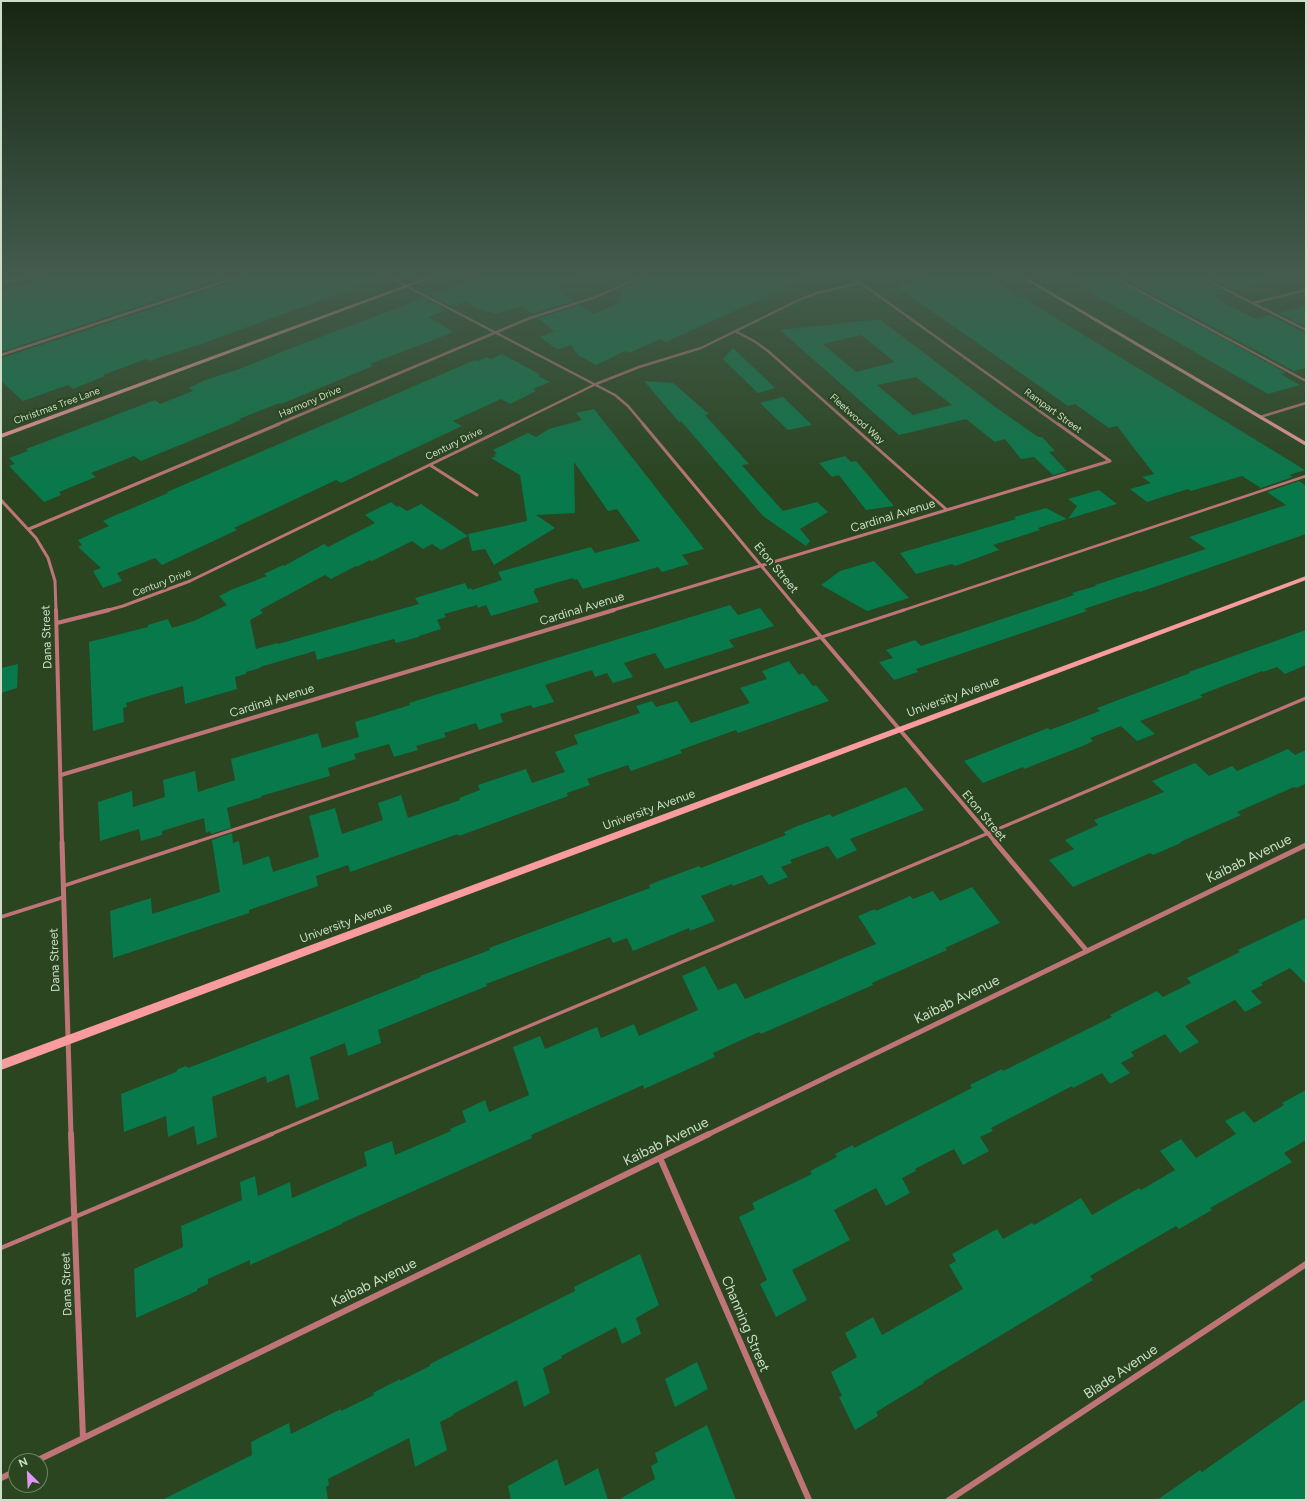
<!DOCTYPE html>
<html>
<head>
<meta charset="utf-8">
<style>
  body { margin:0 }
  #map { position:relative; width:1307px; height:1501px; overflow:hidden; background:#2a4520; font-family:Figtree,sans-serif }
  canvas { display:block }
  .frame { position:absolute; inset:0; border:2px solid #cdddc7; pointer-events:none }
  .north { position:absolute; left:8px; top:1453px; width:40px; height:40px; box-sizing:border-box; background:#2a4520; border:1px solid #6b8263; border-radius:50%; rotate:336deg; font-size:11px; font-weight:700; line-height:16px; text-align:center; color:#cdddc7 }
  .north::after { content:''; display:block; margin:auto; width:14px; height:18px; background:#dd99f3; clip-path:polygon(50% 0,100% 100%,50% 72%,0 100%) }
</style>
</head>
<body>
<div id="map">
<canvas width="1307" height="1501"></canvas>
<div class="frame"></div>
<div class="north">N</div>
</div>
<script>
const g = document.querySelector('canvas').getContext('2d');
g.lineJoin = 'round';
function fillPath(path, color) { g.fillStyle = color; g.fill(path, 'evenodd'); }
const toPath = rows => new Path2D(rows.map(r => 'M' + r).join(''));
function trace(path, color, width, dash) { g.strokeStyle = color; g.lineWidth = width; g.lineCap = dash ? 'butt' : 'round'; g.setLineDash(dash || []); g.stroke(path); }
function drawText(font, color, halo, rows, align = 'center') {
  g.font = font + ' Figtree,sans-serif'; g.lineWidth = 4; g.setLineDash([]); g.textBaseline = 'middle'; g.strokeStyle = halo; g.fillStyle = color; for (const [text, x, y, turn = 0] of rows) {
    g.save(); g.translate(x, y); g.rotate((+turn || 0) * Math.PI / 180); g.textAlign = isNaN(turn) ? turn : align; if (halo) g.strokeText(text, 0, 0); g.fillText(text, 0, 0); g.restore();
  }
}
fillPath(toPath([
  [55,276,232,276,1,352,1,292],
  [244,276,379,276,380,279,201,344,149,361,146,359,103,375,105,376,73,389,68,385,23,401,1,381,1,358,242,279],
  [480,276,581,276,582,280,555,288,574,301,532,314,521,306,496,314,489,311,485,312,465,302,453,307,431,296],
  [647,276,811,276,666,342,660,339,629,353,625,351,596,365,578,355,571,345,560,349,555,348,540,337,554,331,538,318,580,305,594,314,619,303,623,288,645,279],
  [929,276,987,276,1305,470,1289,475,1293,477,1261,488,1242,476,1191,491,1188,489,1147,502,1130,489,1151,483,1142,477,1154,474,1117,426,1109,428,1075,404,1068,406,897,287],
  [1062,276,1110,276,1286,373,1281,374,1300,385,1268,394],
  [1118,276,1196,276,1198,278,1226,293,1212,296,1255,319,1270,315,1306,333,1306,368,1294,371],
  [1205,276,1270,276,1270,283,1235,291],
  [424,298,446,310,428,317,454,332,370,364,373,366,281,404,279,403,239,419,241,420,141,461,134,456,91,473,96,477,59,492,61,495,44,502,9,466,15,464,9,458,28,451,26,449,155,400,160,404,193,391,189,388,205,380,237,370,294,347],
  [1306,306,1306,327,1278,313],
  [882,319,882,321,994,406,1038,437,1042,437,1055,451,1049,452,1067,471,1053,475,1034,457,1021,459,1005,439,995,442,966,419,899,435,780,330],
  [861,335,895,362,856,372,823,344],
  [916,377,952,405,913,415,877,385],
  [733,348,775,388,758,393,723,359],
  [502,354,541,375,538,376,550,382,533,389,536,391,510,404,501,399,453,421,462,426,341,483,336,480,234,528,237,530,162,565,155,558,117,573,122,581,103,588,93,571,101,568,78,547,82,545,78,540,109,526,103,521,120,513,121,513,168,493,167,492,475,360,478,361,487,357,491,359],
  [644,381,673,383,709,414,705,415,749,464,742,465,746,470,783,511,817,502,828,512,800,529,810,541,806,546,763,516,681,421,679,422],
  [783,397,812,425,788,430,760,403],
  [594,409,704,549,682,555,689,564,662,572,658,567,583,589,577,579,574,580,573,578,534,589,535,591,533,591,539,602,491,616,486,605,478,608,477,605,444,614,446,617,437,620,441,629,419,636,419,637,396,643,394,639,317,660,315,651,260,667,260,668,246,672,246,674,235,677,237,689,185,704,183,686,145,697,126,703,127,707,123,708,124,722,93,731,89,642,148,627,148,625,168,619,172,628,194,621,227,605,219,596,231,590,267,576,264,574,283,565,284,566,324,544,328,547,375,523,365,515,391,502,397,507,399,506,407,511,421,504,468,536,441,550,432,544,423,549,412,541,372,561,370,560,357,567,356,566,331,579,325,575,260,610,263,613,250,620,256,649,277,643,278,644,419,604,415,598,465,583,468,589,471,588,472,590,502,580,498,572,591,547,595,553,640,541,617,509,608,511,574,462,575,513,536,515,555,528,494,565,485,549,472,551,468,534,527,521,520,475,491,458,496,456,494,455,497,453,493,450,528,433,536,437,549,429,582,420,576,413],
  [845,456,851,462,856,461,894,506,866,510,839,475,832,477,819,463],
  [1299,481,1306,486,1306,534,1140,592,1138,591,1084,609,1087,611,916,669,918,672,894,680,879,662,893,658,886,650,915,640,921,646,1074,595,1072,593,1096,586,1095,585,1206,549,1189,537,1286,505,1267,492],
  [1099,490,1117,504,1068,519,1077,506,1068,499],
  [1046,508,1067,519,1038,528,1040,530,993,545,999,550,955,566,952,564,916,574,900,553,1016,519,1014,517],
  [874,561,909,598,867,611,821,585,840,571],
  [730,605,738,615,760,608,774,626,729,640,734,647,665,669,655,653,624,663,633,677,613,683,607,673,595,677,592,670,545,685,554,702,533,708,531,705,500,714,503,722,479,730,476,723,444,733,446,737,416,746,418,750,394,757,389,744,354,754,356,759,328,768,330,776,261,796,262,797,227,808,231,828,211,834,210,831,206,833,204,818,162,831,162,835,141,841,139,829,100,841,98,802,132,791,133,807,165,797,163,780,195,771,198,792,235,780,231,759,318,733,322,748,359,737,355,722,410,705,409,703],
  [1306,630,1306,665,1285,674,1277,667,1263,672,1262,671,1200,695,1203,697,1140,721,1155,734,1137,741,1121,726,1090,738,1093,741,1085,745,1024,769,1023,767,983,783,964,761,1048,728,1050,730,1100,711,1097,708,1190,673,1189,672],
  [789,661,799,675,803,673,813,686,816,685,829,701,738,733,736,730,680,750,682,753,631,771,628,765,587,779,590,785,567,793,568,796,459,836,458,834,350,872,348,865,316,876,318,886,249,910,249,913,113,958,110,911,151,898,152,914,220,892,212,840,232,833,233,843,239,841,243,865,269,856,273,872,319,857,309,816,335,808,342,834,383,820,378,803,401,795,408,818,460,800,459,798,480,790,478,785,526,769,532,783,565,772,555,752,578,744,574,735,640,713,636,706,652,701,656,707,677,701,691,723,750,703,740,688,767,679,762,671],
  [18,664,17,688,1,693,1,668],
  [1288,749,1295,755,1306,750,1306,784,1296,788,1294,787,1237,812,1241,815,1180,842,1181,843,1153,855,1150,853,1073,887,1049,860,1074,849,1065,840,1098,825,1094,820,1164,792,1152,781,1195,763,1209,776,1232,766,1237,771],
  [906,787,924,810,850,839,857,850,837,859,828,846,790,860,792,863,781,867,788,877,769,885,762,875,733,886,732,884,701,896,715,921,690,931,689,928,633,951,627,938,613,943,610,937,486,984,487,986,378,1030,381,1043,348,1056,345,1043,310,1057,319,1099,296,1108,289,1074,267,1083,266,1076,212,1097,217,1137,197,1145,194,1126,168,1137,166,1116,124,1132,121,1094,176,1072,178,1069,186,1066,188,1068,323,1016,421,977,420,976,490,950,489,948,650,888,649,886,651,884,699,866,701,868,786,835,784,832,795,827,830,814,832,817],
  [972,887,1000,923,945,948,947,950,872,983,873,985,761,1034,759,1032,713,1053,715,1057,644,1089,643,1085,531,1135,532,1138,342,1223,342,1224,250,1265,250,1260,208,1279,208,1284,197,1289,197,1291,136,1318,134,1269,183,1247,181,1226,242,1200,240,1182,255,1176,258,1196,290,1182,292,1198,367,1166,364,1152,392,1141,395,1155,451,1131,450,1129,466,1122,462,1111,485,1100,489,1112,529,1095,513,1047,540,1036,545,1049,597,1027,601,1038,634,1024,639,1036,698,1010,682,976,705,966,718,990,736,983,745,999,876,944,858,916,875,909,876,911,910,896,913,899,933,891,940,901],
  [1306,918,1306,984,1290,968,1261,983,1263,985,1251,991,1262,1003,1245,1012,1235,1000,1185,1026,1199,1042,1180,1053,1165,1034,1131,1052,1134,1056,1121,1063,1130,1073,1110,1084,1102,1073,1073,1088,1072,1086,991,1128,993,1131,980,1137,989,1151,963,1165,954,1149,915,1169,916,1171,902,1178,910,1193,886,1206,876,1188,834,1210,850,1240,792,1270,807,1300,776,1317,760,1284,767,1280,739,1217,755,1209,752,1203,812,1174,810,1171,837,1157,835,1154,853,1145,854,1148,911,1119,972,1088,970,1085,1002,1069,1003,1071,1112,1017,1110,1015,1157,991,1163,997,1191,983,1187,978,1240,952,1238,950],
  [1306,1090,1306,1140,1284,1153,1292,1162,1210,1208,1212,1210,1179,1229,1176,1226,1090,1276,1093,1280,923,1382,924,1383,876,1412,878,1416,855,1430,839,1397,842,1396,831,1372,857,1357,845,1333,873,1317,882,1335,963,1289,949,1265,956,1261,952,1254,997,1229,1003,1239,1032,1223,1034,1225,1081,1198,1092,1215,1139,1188,1141,1190,1175,1170,1160,1151,1181,1139,1196,1158,1236,1134,1225,1121,1244,1111,1254,1123,1284,1105,1282,1103],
  [640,1254,659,1305,636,1318,641,1334,622,1344,616,1327,561,1356,562,1358,543,1368,550,1393,524,1407,517,1380,453,1414,454,1415,440,1422,447,1450,415,1467,409,1438,328,1479,329,1485,326,1487,328,1500,162,1500,252,1455,251,1442,289,1423,291,1434,341,1409,341,1411,374,1395,373,1393,400,1379,400,1381,430,1366,430,1364,575,1291,574,1287],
  [697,1362,708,1389,675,1407,665,1379],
  [1306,1399,1306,1500,1157,1500,1200,1470,1202,1472],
  [707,1425,736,1500,618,1500,655,1479,651,1466,658,1462,655,1453],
  [557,1459,565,1486,598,1468,608,1500,511,1500,508,1486]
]), '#08794a');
trace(toPath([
  [1112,276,1306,381]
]), '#bf7578', 2);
trace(toPath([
  [901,611,1306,476]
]), '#bf7578', 2.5);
trace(toPath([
  [193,843,904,610],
  [965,843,1306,698]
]), '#bf7578', 3);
trace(toPath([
  [63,886,196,842],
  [1,917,64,897],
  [269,1135,968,842]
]), '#bf7578', 3.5);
trace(toPath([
  [1,1248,272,1134]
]), '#bf7578', 4.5);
trace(toPath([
  [387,276,615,395,628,406,644,425],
  [851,276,1059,425],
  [1199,276,1306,330],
  [1,283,24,276],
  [1253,303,1306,290],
  [735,331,754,341,768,351,851,425],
  [1,355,241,276],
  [1260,417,1306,403],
  [276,425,530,318,593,298,644,276],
  [512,425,596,384,639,367,701,348,801,299,817,293,860,283]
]), '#bf7578', 2.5);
trace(toPath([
  [643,424,799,611],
  [850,424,947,510],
  [1058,424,1110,461],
  [430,465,477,495],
  [1,500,36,538,48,558,55,581,56,611],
  [29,529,279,424],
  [105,611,123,606,190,581,514,424],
  [610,611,1110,461]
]), '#bf7578', 3);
trace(toPath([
  [56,610,62,843],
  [798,610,996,843],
  [57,623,109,610],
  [61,775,614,610]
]), '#bf7578', 4);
trace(toPath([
  [62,842,71,1135],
  [995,842,1087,951],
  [707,1135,1306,845]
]), '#bf7578', 5);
trace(toPath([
  [71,1134,83,1438],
  [660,1158,809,1500],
  [36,1461,709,1134],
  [1,1478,16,1471],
  [949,1500,1306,1264]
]), '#bf7578', 6);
fillPath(toPath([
  [430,276,437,276,1,438,1,434,430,276],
  [1019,276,1024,276,1306,442,1306,446,1019,276],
  [1306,576,1306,580,1,1070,1,1060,1306,576]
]), '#f99b9f');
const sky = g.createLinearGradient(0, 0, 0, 486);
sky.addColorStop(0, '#172612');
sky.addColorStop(0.57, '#445c4e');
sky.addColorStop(1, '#445c4e00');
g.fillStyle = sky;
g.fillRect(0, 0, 1307, 486);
drawText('10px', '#cdddc7', '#2a4520', [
  ["Harmony Drive",310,402,-23],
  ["Christmas Tree Lane",57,406,-20],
  ["Rampart Street",1053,411,36],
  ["Fleetwood Way",857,419,42],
  ["Century Drive",454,444,-26],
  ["Century Drive",162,583,-21]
]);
drawText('12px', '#cdddc7', '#2a4520', [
  ["Cardinal Avenue",893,516,-17],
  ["Eton Street",776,568,50],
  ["Cardinal Avenue",582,609,-17],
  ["Dana Street",47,637,-92],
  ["University Avenue",953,697,-20],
  ["Cardinal Avenue",272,701,-17],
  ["University Avenue",649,810,-20],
  ["Eton Street",984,816,50],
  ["University Avenue",346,923,-20],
  ["Dana Street",55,960,-92],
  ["Dana Street",67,1284,-92]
]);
drawText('14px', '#cdddc7', '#2a4520', [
  ["Kaibab Avenue",1249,859,-26],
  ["Kaibab Avenue",957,1000,-26],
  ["Kaibab Avenue",666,1142,-26],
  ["Kaibab Avenue",374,1283,-26],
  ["Channing Street",745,1324,67],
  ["Blade Avenue",1121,1372,-34]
]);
</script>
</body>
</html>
